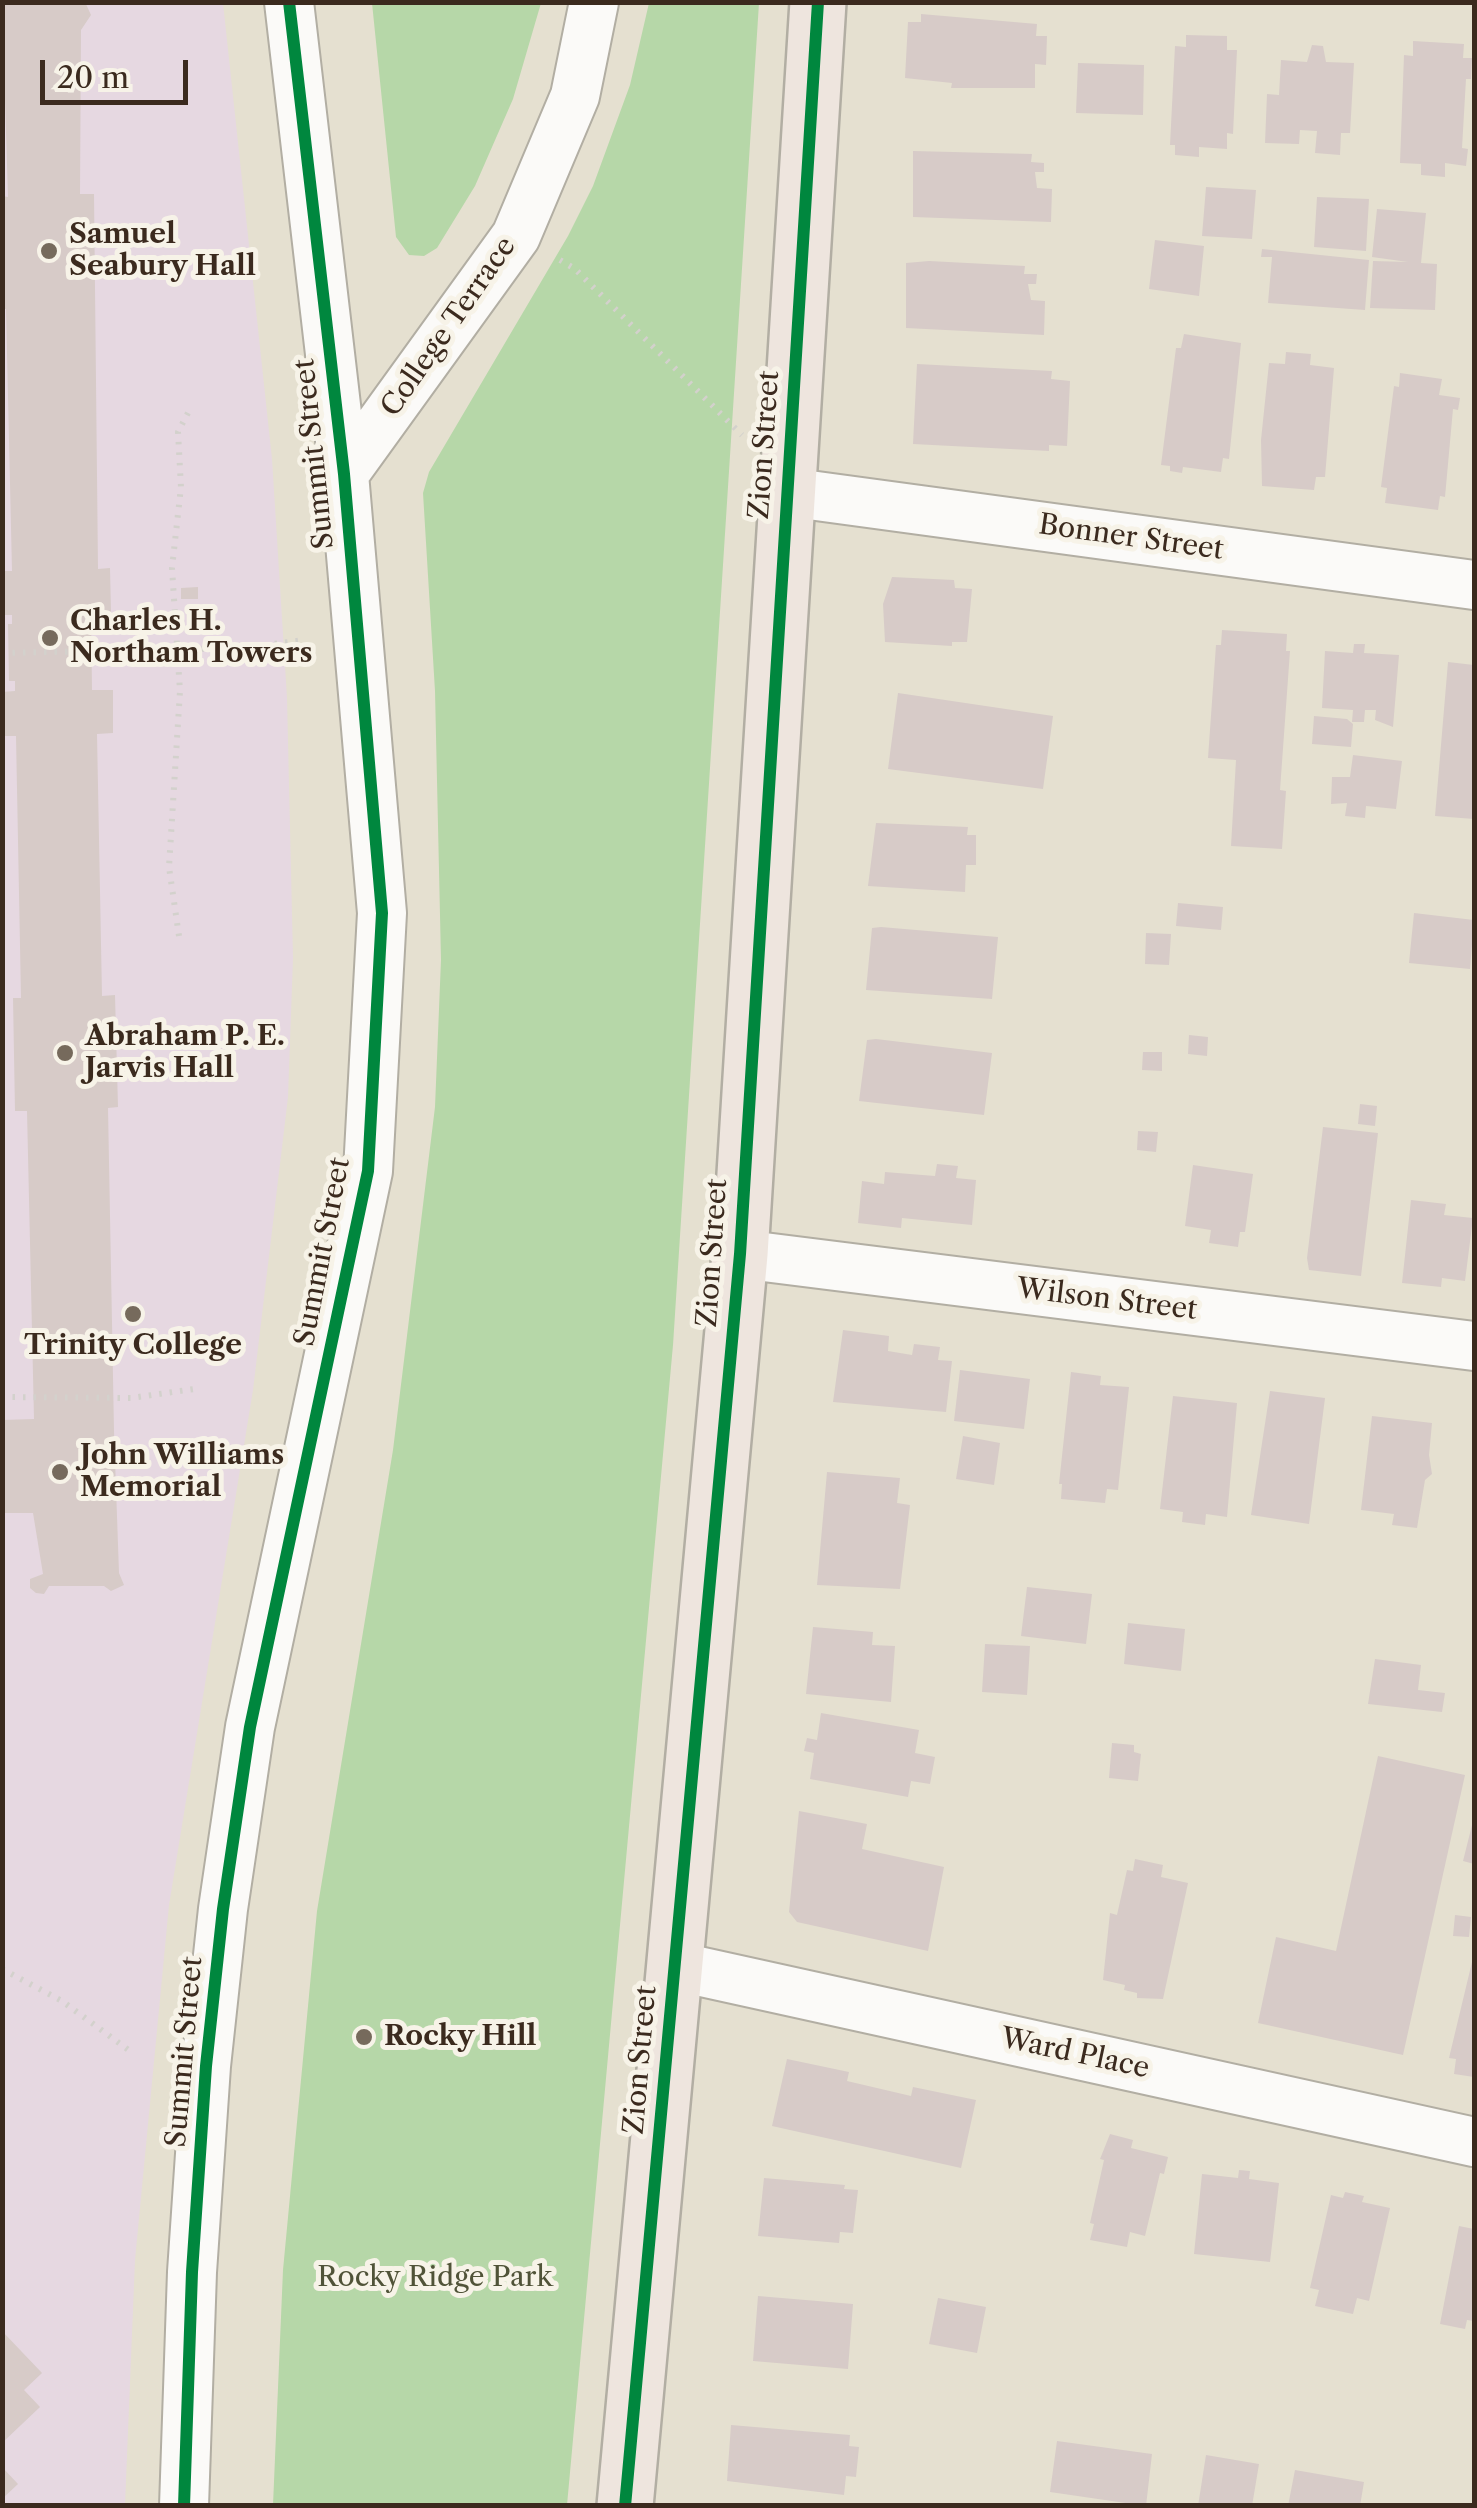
<!DOCTYPE html>
<html>
<head>
<meta charset="utf-8">
<style>
  body { margin:0 }
  #map { position:relative; width:1477px; height:2508px; overflow:hidden; background:#e5e0d0; font-family:"Libre Caslon Text",serif }
  canvas { display:block }
  .frame { position:absolute; inset:0; border:5px solid #3b2a1e; pointer-events:none }
  .scale { position:absolute; left:40px; top:60px; width:148px; height:45px; box-sizing:border-box; border:5px solid #3b2a1e; border-top:0; padding-left:12px; font-size:30px; line-height:35px; white-space:nowrap; color:#3b2a1e; -webkit-text-stroke:8px #f7f3e8; paint-order:stroke }
</style>
</head>
<body>
<div id="map">
<canvas width="1477" height="2508"></canvas>
<div class="frame"></div>
<div class="scale">20 m</div>
</div>
<script>
const g = document.querySelector('canvas').getContext('2d');
g.lineJoin = 'round';
function fillPath(path, color) { g.fillStyle = color; g.fill(path, 'evenodd'); }
const toPath = rows => new Path2D(rows.map(r => 'M' + r).join(''));
function trace(path, color, width, dash) { g.strokeStyle = color; g.lineWidth = width; g.lineCap = dash ? 'butt' : 'round'; g.setLineDash(dash || []); g.stroke(path); }
function drawText(font, color, halo, rows, align = 'center') {
  g.font = font + ' "Libre Caslon Text",serif'; g.lineWidth = 10; g.setLineDash([]); g.textBaseline = 'middle'; g.strokeStyle = halo; g.fillStyle = color; for (const [text, x, y, turn = 0] of rows) {
    g.save(); g.translate(x, y); g.rotate((+turn || 0) * Math.PI / 180); g.textAlign = isNaN(turn) ? turn : align; if (halo) g.strokeText(text, 0, 0); g.fillText(text, 0, 0); g.restore();
  }
}
fillPath(toPath([
  [3,3,223,3,272,459,287,698,293,958,288,1097,253,1390,169,1905,135,2260,125,2505,3,2506]
]), '#e6d8e1');
fillPath(toPath([
  [372,3,541,3,513,99,475,186,437,248,424,256,409,255,396,237],
  [649,3,759,3,673,1345,567,2505,273,2505,283,2270,317,1911,393,1450,435,1107,441,960,435,691,423,493,429,472,568,236,593,186,630,85]
]), '#b6d7a8');
fillPath(toPath([
  [2,2,85,2,91,15,81,30,80,194,94,194,98,569,110,568,111,612,91,613,92,690,113,690,113,733,97,734,102,996,115,995,118,1107,108,1108,114,1431,119,1573,124,1585,111,1591,104,1586,49,1586,44,1594,36,1593,30,1588,30,1579,43,1574,33,1513,2,1513,2,1420,34,1419,27,1111,15,1111,13,998,21,998,16,736,2,736,2,692,15,691,15,681,9,681,8,624,12,624,12,615,2,615,2,571,12,571,6,309,2,309,2,196,8,197],
  [921,14,1037,24,1036,36,1047,36,1046,65,1035,64,1035,88,951,88,952,83,905,78,908,22,921,22],
  [1186,35,1227,36,1227,50,1237,50,1233,134,1227,133,1227,149,1199,147,1199,157,1175,155,1175,145,1170,145,1175,46,1186,47],
  [1413,41,1464,44,1463,58,1472,58,1471,79,1466,79,1462,148,1468,149,1466,166,1445,163,1445,177,1421,175,1421,164,1400,163,1404,55,1413,56],
  [1312,45,1323,46,1326,62,1354,63,1350,133,1341,133,1340,155,1315,153,1317,131,1300,130,1299,144,1265,143,1267,94,1279,95,1281,60,1307,62],
  [1078,63,1144,65,1143,115,1076,113],
  [913,151,1032,154,1031,162,1044,163,1044,172,1035,172,1037,188,1052,189,1051,222,913,217],
  [1206,187,1256,190,1252,239,1202,236],
  [1317,197,1369,199,1366,251,1314,247],
  [1377,209,1426,213,1421,263,1437,264,1435,310,1370,308,1373,261,1408,262,1372,257],
  [1155,240,1204,246,1199,296,1149,289],
  [1262,249,1369,260,1365,310,1268,303,1272,257,1261,257],
  [929,261,1025,266,1024,274,1037,274,1036,284,1028,284,1031,300,1045,301,1044,335,906,328,906,263],
  [1184,334,1241,343,1229,459,1223,458,1221,472,1183,467,1182,473,1170,471,1170,466,1161,465,1176,348,1181,348],
  [1286,352,1311,354,1310,365,1334,368,1325,477,1316,477,1314,490,1262,486,1261,440,1269,363,1285,364],
  [917,364,1052,371,1051,379,1070,381,1067,446,1049,445,1049,451,913,444],
  [1400,373,1442,379,1439,395,1460,398,1458,410,1453,409,1445,497,1440,496,1438,510,1385,503,1387,488,1381,487,1394,386,1399,387],
  [892,577,954,580,955,588,972,589,967,642,952,642,952,646,885,642,883,604],
  [198,587,198,599,181,599,181,588],
  [1222,630,1287,634,1286,651,1290,651,1280,790,1286,791,1282,849,1231,846,1236,760,1208,758,1216,645,1221,645],
  [1354,644,1365,644,1364,653,1399,655,1393,727,1375,720,1376,710,1365,710,1364,722,1352,722,1353,710,1322,708,1325,651,1353,653],
  [1448,662,1474,665,1474,819,1435,816],
  [898,693,1053,716,1043,789,888,769],
  [1314,716,1347,719,1353,724,1351,747,1312,744],
  [1353,755,1402,761,1396,809,1366,806,1365,818,1345,816,1347,803,1331,804,1332,777,1350,777],
  [876,823,968,827,967,835,976,835,976,865,966,865,965,892,868,886],
  [1178,903,1223,907,1221,930,1176,926],
  [1414,913,1474,920,1470,969,1409,963],
  [881,927,998,937,992,999,866,990,872,928],
  [1146,933,1171,934,1169,965,1145,964],
  [1189,1035,1208,1037,1207,1056,1188,1054],
  [876,1039,992,1053,984,1115,859,1101,867,1040],
  [1143,1052,1162,1052,1162,1071,1142,1070],
  [1360,1104,1377,1106,1375,1126,1358,1124],
  [1323,1127,1378,1133,1361,1276,1309,1270,1307,1258],
  [1138,1131,1158,1132,1156,1152,1137,1150],
  [937,1164,958,1166,956,1178,976,1180,972,1225,902,1218,901,1228,858,1223,862,1181,884,1184,885,1172,935,1176],
  [1193,1165,1253,1174,1245,1232,1240,1232,1238,1247,1209,1243,1211,1230,1185,1226],
  [1411,1200,1446,1204,1444,1215,1473,1218,1465,1281,1442,1278,1441,1287,1402,1283],
  [843,1330,889,1336,888,1351,912,1355,914,1344,940,1347,938,1360,952,1361,946,1412,833,1402],
  [960,1370,1030,1379,1024,1429,954,1421],
  [1071,1372,1101,1376,1100,1385,1129,1387,1118,1490,1107,1489,1105,1503,1061,1499,1062,1484,1059,1484],
  [1270,1391,1325,1398,1309,1524,1251,1515],
  [1173,1396,1237,1403,1227,1517,1206,1514,1205,1525,1182,1522,1183,1512,1160,1509],
  [1372,1416,1432,1423,1429,1455,1432,1474,1425,1480,1417,1528,1392,1525,1394,1514,1361,1510],
  [963,1436,1000,1443,994,1485,956,1479],
  [827,1472,900,1478,897,1503,910,1505,900,1589,817,1585],
  [1027,1587,1092,1594,1086,1644,1021,1636],
  [1128,1623,1185,1629,1181,1671,1124,1664],
  [813,1627,873,1632,872,1645,895,1646,891,1702,806,1694],
  [985,1644,1030,1646,1027,1695,982,1692],
  [1375,1659,1421,1665,1418,1690,1445,1693,1442,1712,1368,1704],
  [821,1713,919,1730,915,1753,935,1757,930,1784,911,1781,908,1797,810,1779,814,1753,804,1751,807,1738,817,1740],
  [1112,1743,1134,1745,1134,1752,1141,1754,1138,1781,1109,1778],
  [1378,1756,1465,1775,1403,2055,1258,2023,1276,1937,1336,1951],
  [799,1811,867,1824,862,1849,944,1867,928,1951,797,1922,789,1912],
  [1474,1817,1474,1864,1463,1861],
  [1135,1859,1163,1865,1161,1877,1188,1883,1163,1999,1137,1998,1137,1993,1124,1990,1125,1985,1103,1980,1110,1913,1117,1915,1127,1870,1133,1871],
  [1455,1915,1471,1917,1469,1937,1453,1936],
  [1472,1962,1474,1963,1474,2077,1454,2074,1456,2059,1449,2058],
  [787,2059,849,2072,847,2081,911,2096,913,2087,976,2100,961,2168,772,2126],
  [1110,2134,1133,2140,1131,2148,1168,2157,1164,2174,1160,2173,1145,2236,1130,2232,1127,2247,1090,2240,1094,2224,1090,2223,1104,2160,1100,2159],
  [1239,2170,1250,2171,1249,2179,1279,2183,1270,2262,1194,2254,1202,2174,1238,2178],
  [764,2178,845,2185,844,2189,858,2190,853,2233,840,2232,839,2243,758,2236],
  [1345,2192,1364,2196,1362,2202,1390,2208,1369,2301,1357,2298,1353,2314,1315,2306,1319,2290,1310,2288,1331,2195,1343,2198],
  [1459,2226,1474,2229,1474,2321,1467,2320,1465,2329,1440,2324],
  [758,2296,853,2304,848,2369,753,2361],
  [938,2298,986,2307,977,2353,929,2344],
  [2,2331,42,2373,24,2390,40,2407,2,2443],
  [731,2425,850,2435,849,2446,859,2447,856,2477,846,2476,844,2495,727,2481],
  [1057,2441,1152,2454,1146,2506,1050,2492],
  [1206,2455,1259,2464,1252,2506,1198,2506],
  [2,2467,18,2484,2,2499],
  [1295,2470,1364,2482,1360,2506,1288,2506]
]), '#d7cbc8');
const minor = toPath([
  [344,474,516,236,575,96,594,2],
  [787,492,1474,585],
  [740,1254,1474,1346],
  [675,1966,1474,2142],
  [184,2506,192,2272,206,2066,223,1909,250,1727,368,1171,382,913,344,474,289,2]
]);
const major = toPath([
  [625,2506,740,1254,818,2]
]);
trace(minor, '#b2aea3', 52);
trace(major, '#b2aea3', 60);
trace(toPath([
  [560,260,575,269,742,435],
  [2,653,243,648,304,640],
  [179,936,169,867,180,691,172,568,181,487,178,432,190,409],
  [2,1397,131,1398,194,1389],
  [2,1969,62,2001,134,2054]
]), '#d3d1cc', 6, [2.5, 8]);
trace(minor, '#fbfaf8', 48);
trace(major, '#eee5de', 55);
trace(toPath([
  [184,2506,192,2272,206,2066,223,1909,250,1727,368,1171,382,913,344,474,289,2],
  [625,2506,740,1254,818,2]
]), '#00873e', 12);
for (const [x, y, r, color] of [
  [49,251,10,"#766a5c"],
  [50,638,10,"#766a5c"],
  [65,1053,10,"#766a5c"],
  [133,1314,10,"#766a5c"],
  [60,1472,10,"#766a5c"],
  [364,2037,10,"#766a5c"]
]) { const dot = new Path2D(); dot.arc(x, y, r, 0, 2 * Math.PI); g.fillStyle = color; g.fill(dot); trace(dot, '#f7f3e8', 4); }
drawText('bold 28px', '#3b2a1e', '#f7f3e8', [
  ["Samuel",69,235],
  ["Seabury Hall",69,267],
  ["Charles H.",70,622],
  ["Northam Towers",70,654],
  ["Abraham P. E.",85,1037],
  ["Jarvis Hall",85,1069],
  ["Trinity College",133,1346,"center"],
  ["John Williams",80,1456],
  ["Memorial",80,1488],
  ["Rocky Hill",384,2037]
], 'left');
drawText('28px', '#3b2a1e', '#f7f3e8', [
  ["College Terrace",449,327,-55],
  ["Zion Street",765,445,-86],
  ["Summit Street",315,454,-96],
  ["Bonner Street",1131,538,8],
  ["Summit Street",323,1252,-79],
  ["Zion Street",713,1253,-86],
  ["Wilson Street",1107,1300,7],
  ["Summit Street",185,2052,-85],
  ["Ward Place",1075,2054,12],
  ["Zion Street",641,2060,-85]
]);
drawText('28px', '#505338', '#f7f3e8', [
  ["Rocky Ridge Park",435,2278]
]);
</script>
</body>
</html>
